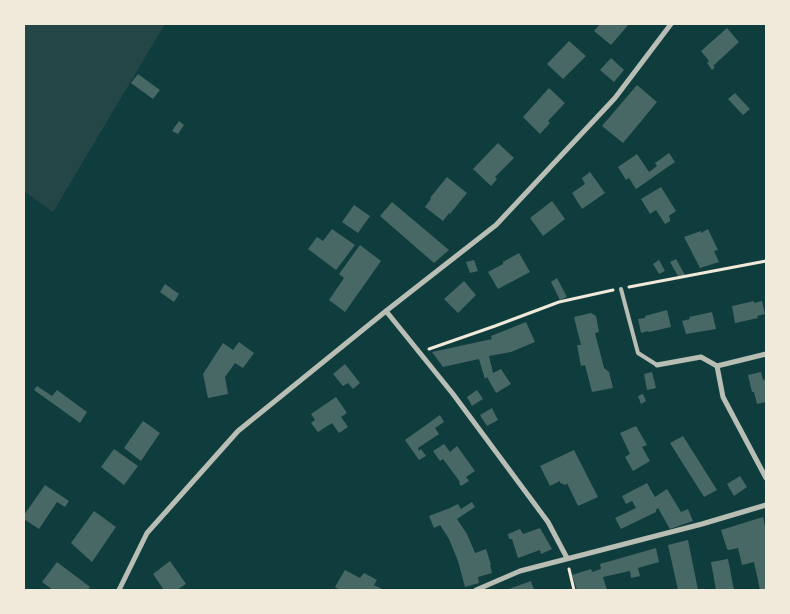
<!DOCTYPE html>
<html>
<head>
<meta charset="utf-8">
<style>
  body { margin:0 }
  #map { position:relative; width:790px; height:614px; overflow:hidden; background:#0f3d3e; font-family:Karla,sans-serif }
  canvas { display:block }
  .frame { position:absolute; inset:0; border:25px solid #f1e9da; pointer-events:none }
</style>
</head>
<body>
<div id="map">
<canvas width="790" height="614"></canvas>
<div class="frame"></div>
</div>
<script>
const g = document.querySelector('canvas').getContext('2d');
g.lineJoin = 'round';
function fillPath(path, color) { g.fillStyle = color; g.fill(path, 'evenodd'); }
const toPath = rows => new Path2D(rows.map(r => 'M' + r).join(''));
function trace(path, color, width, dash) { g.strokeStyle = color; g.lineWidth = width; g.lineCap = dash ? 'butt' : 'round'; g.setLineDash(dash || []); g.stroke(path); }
fillPath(toPath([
  [24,24,165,24,53,212,24,191]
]), '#244646');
fillPath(toPath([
  [600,24,629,24,611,45,594,31],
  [727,28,739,42,713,66,715,67,712,70,707,63,709,61,701,51],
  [569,41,586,56,563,79,547,64],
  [611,58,624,70,614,82,600,70],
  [138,74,160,90,153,99,131,83],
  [637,85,657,102,623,143,602,126],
  [549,88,565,103,548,121,550,123,540,134,523,117],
  [735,93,750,109,743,115,728,99],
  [179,121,184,125,178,134,172,131],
  [498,143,514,158,495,177,497,179,491,186,473,169],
  [669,153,675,162,636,189,629,178,626,180,618,167,637,154,649,172,657,166,655,163],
  [590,172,605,193,582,209,572,193,585,184,582,178],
  [447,177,467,193,450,214,449,213,443,221,425,207,431,199,430,198],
  [661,187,676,211,669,216,670,219,670,221,665,224,656,210,650,214,641,199],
  [552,201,565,219,543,236,530,218],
  [392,202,449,250,434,263,380,216],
  [354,205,370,216,358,233,342,222],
  [332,229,355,245,336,270,308,249,317,237,323,241],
  [708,229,718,250,714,251,719,262,700,268,684,237,701,231,701,233],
  [360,245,381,261,345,312,329,300,344,278,339,274],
  [519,253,530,272,498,289,488,272,503,264,503,262],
  [676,259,685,275,678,276,670,262],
  [474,260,478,271,470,273,466,262],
  [659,260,665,271,659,274,653,264],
  [557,278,567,297,560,300,551,282],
  [464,281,476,295,458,313,444,299],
  [165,284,179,294,174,302,160,292],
  [754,301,754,303,762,301,765,314,757,316,758,318,735,323,732,306],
  [667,310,671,327,649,332,648,331,641,333,638,319,645,318,645,316],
  [712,312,716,329,686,334,682,321,690,319,689,317],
  [591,313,596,316,599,332,595,333,604,368,609,372,613,388,592,392,585,365,581,366,577,345,581,345,574,317],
  [526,322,535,342,511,352,489,356,493,373,501,369,511,384,496,393,487,377,485,379,479,359,443,367,432,352,492,339,491,336],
  [239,342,254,353,243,368,235,363,225,377,228,394,208,398,203,374,223,343,233,350],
  [345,364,360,383,353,389,348,383,343,386,333,374],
  [652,372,656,388,647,390,644,374],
  [761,372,763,380,766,379,766,402,757,404,754,392,752,392,748,375],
  [37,386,52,396,57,390,87,412,80,423,34,390],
  [477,390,483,399,472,406,467,397],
  [643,394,646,401,641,404,638,396],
  [336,397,347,413,341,417,348,427,339,433,332,423,318,432,311,423,315,420,311,414],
  [492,408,498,420,487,426,480,415],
  [440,415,444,422,435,428,439,434,418,448,419,451,421,449,426,456,419,460,405,440],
  [143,421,160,433,141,461,124,448],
  [636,426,647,445,642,447,650,461,633,471,625,457,630,454,620,433],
  [683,436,717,490,704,497,670,443],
  [444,444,450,452,457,446,475,471,466,477,469,481,461,486,459,483,460,482,443,459,440,461,433,451],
  [114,449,138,466,124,485,101,467],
  [574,450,598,497,578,506,567,483,566,485,560,483,560,481,550,486,540,466],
  [740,476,747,487,734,496,727,484],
  [647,483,655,497,667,489,681,512,688,509,693,521,670,529,658,508,656,510,656,512,621,529,615,518,636,508,632,501,626,504,622,496],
  [45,485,69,501,65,507,57,502,39,529,24,519,24,515],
  [472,502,475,507,457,519,467,534,475,553,486,549,491,565,490,565,492,573,478,577,479,583,465,587,458,561,449,539,440,525,434,528,429,516,450,508,458,504,461,509],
  [94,511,116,527,92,562,71,543],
  [763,517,765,527,766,527,766,590,760,590,754,562,742,565,738,548,729,550,727,549,721,530],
  [540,528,552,549,541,554,540,550,518,558,512,539,509,539,508,534,520,529,523,534],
  [688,540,698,590,678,590,668,545],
  [656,548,659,562,638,568,640,576,631,578,630,571,603,577,607,590,577,590,572,575,591,569,592,572,601,569,600,564],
  [728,559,734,590,716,590,711,562],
  [170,561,186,584,177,590,164,590,153,574],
  [57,562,90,587,87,590,53,590,42,582],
  [345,570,360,578,364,573,377,580,374,585,384,590,340,590,335,587],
  [531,581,534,590,506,590]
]), '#486865');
trace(toPath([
  [629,287,766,261],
  [429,349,495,326,559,302,613,290],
  [569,569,574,590]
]), '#f1e9da', 3);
trace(toPath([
  [621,289,638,353,657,365]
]), '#b8beb3', 4);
trace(toPath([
  [386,311,453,394,548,522,567,558],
  [766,354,717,366,723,397,766,478],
  [657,365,701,357,717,366],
  [119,590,147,533,238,431,386,311,496,225,615,98,671,24],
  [476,590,520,571,702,524,766,505]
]), '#b8beb3', 5);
</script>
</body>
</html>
